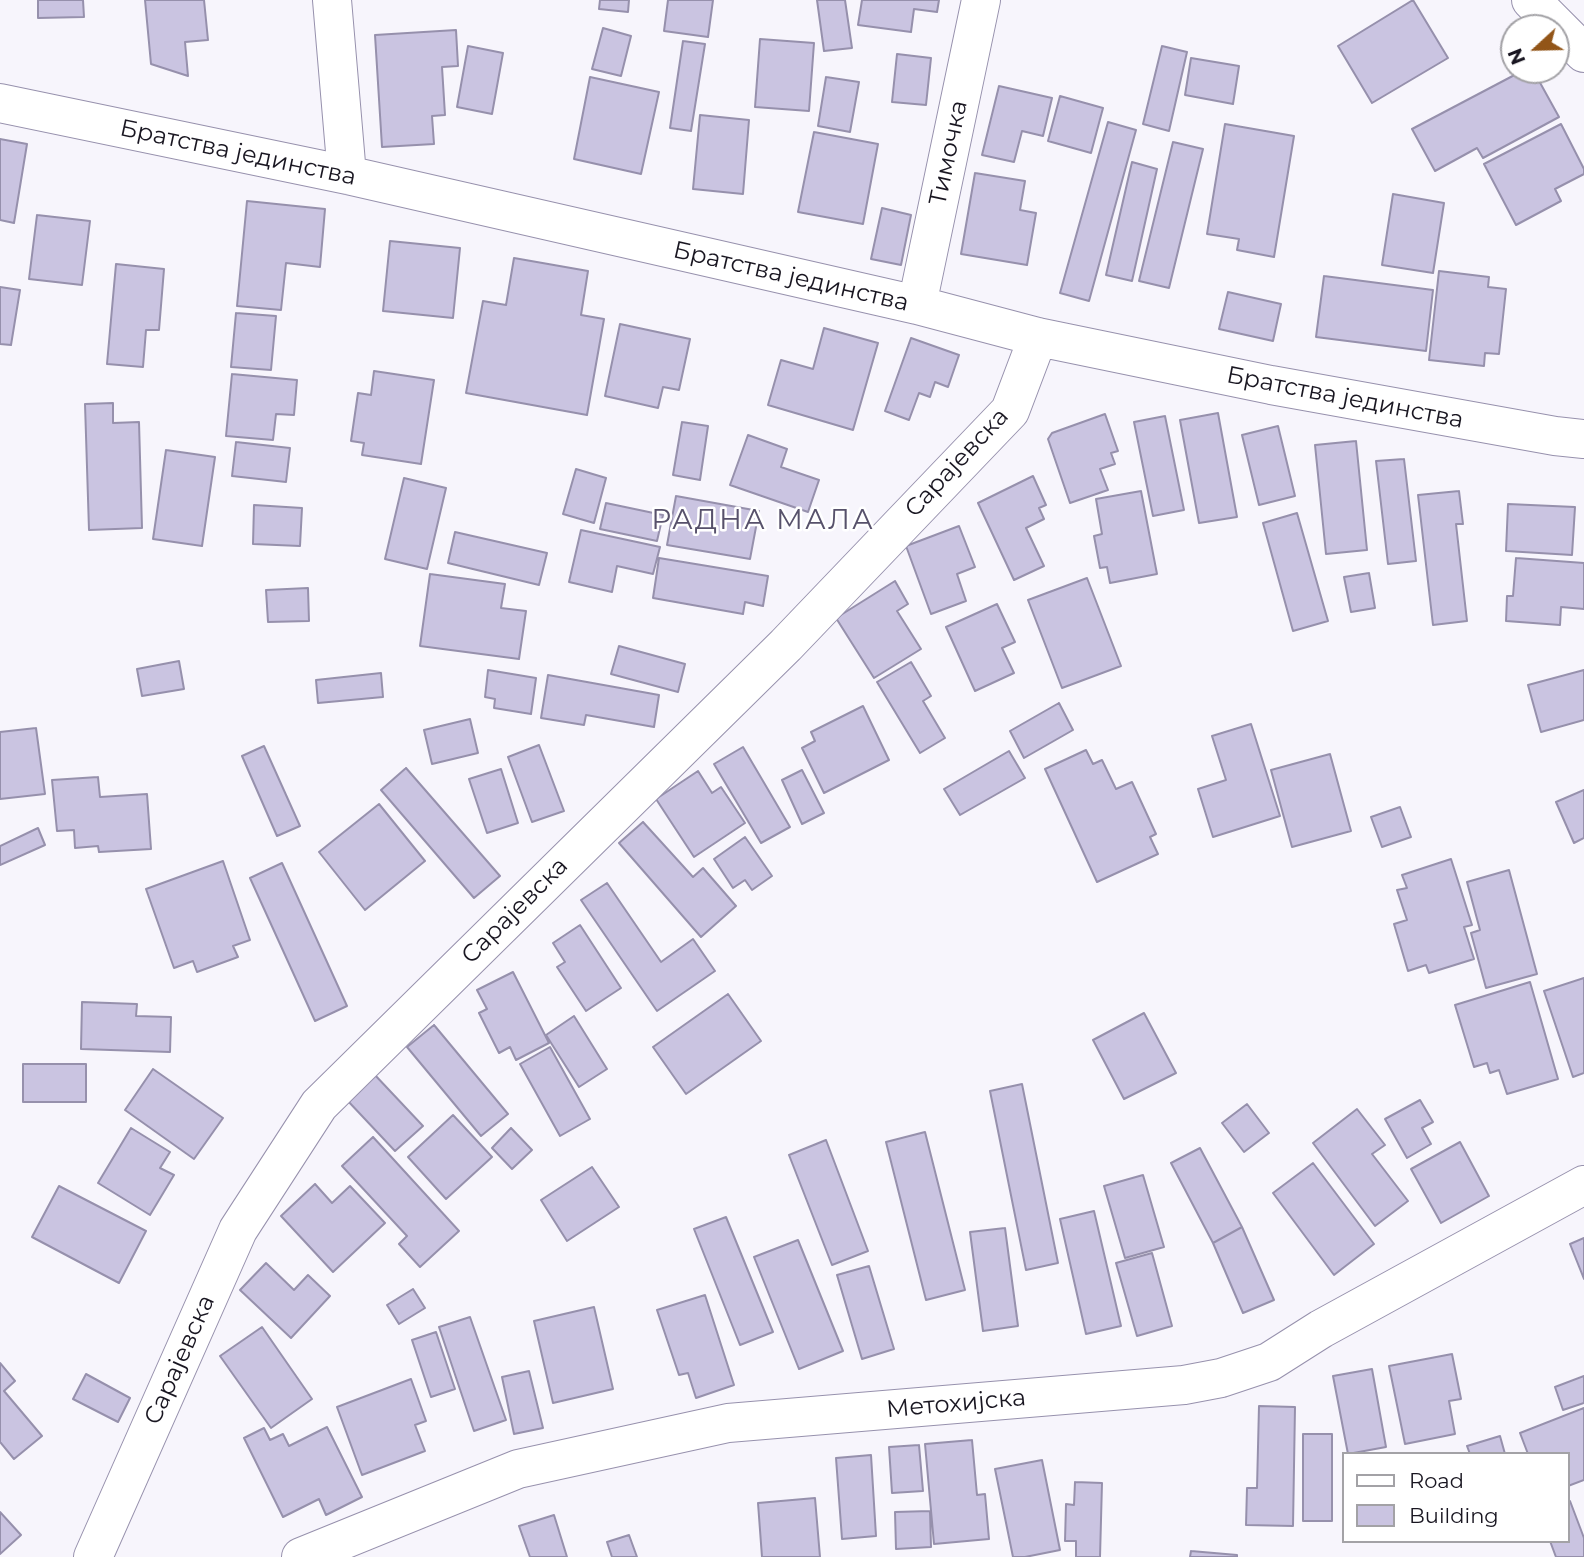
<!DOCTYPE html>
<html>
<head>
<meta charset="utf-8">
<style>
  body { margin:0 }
  #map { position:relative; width:1584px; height:1557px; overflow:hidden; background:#f7f5fc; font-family:Montserrat,sans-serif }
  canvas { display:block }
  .legend { position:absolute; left:1342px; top:1452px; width:228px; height:91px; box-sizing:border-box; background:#fff; border:2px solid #a3a2a6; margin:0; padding:9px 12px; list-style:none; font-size:21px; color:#191621 }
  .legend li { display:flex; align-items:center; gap:14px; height:35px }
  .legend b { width:35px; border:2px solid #a3a2a6 }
  .north { position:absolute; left:1500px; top:14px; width:70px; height:70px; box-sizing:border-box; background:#fff; border:2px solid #a3a2a6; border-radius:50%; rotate:248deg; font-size:19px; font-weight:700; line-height:28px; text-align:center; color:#191621 }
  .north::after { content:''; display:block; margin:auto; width:24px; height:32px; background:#925518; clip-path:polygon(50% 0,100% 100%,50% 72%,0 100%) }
</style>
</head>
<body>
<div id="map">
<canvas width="1584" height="1557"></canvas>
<ul class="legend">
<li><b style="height:9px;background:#fff"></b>Road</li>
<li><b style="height:19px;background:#cac4e1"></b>Building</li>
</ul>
<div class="north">N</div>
</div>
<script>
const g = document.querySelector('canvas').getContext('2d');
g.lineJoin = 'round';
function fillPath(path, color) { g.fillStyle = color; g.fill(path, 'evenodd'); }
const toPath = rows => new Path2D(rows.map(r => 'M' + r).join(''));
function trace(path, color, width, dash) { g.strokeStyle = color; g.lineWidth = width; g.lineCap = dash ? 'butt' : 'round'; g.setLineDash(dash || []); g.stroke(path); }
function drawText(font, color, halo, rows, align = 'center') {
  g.font = font + ' Montserrat,sans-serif'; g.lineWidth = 5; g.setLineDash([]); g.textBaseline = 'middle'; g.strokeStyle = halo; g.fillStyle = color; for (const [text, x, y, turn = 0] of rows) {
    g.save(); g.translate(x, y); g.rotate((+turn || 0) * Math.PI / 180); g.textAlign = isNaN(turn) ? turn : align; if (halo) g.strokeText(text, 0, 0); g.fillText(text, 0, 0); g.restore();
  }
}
const building = toPath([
  [38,0,83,0,84,17,38,18,38,0],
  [145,0,204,0,208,40,185,42,188,76,151,64,145,0],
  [600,0,629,0,628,12,599,9,600,0],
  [668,0,713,0,708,37,664,31,668,0],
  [817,0,845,0,852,48,824,51,817,0],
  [862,0,939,0,937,12,914,9,911,32,858,25,862,0],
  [1413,0,1448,58,1372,103,1338,46,1413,0],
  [603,28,631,36,621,76,592,69,603,28],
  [456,30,458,66,442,67,445,115,432,116,434,144,382,147,375,35,456,30],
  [760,39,814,43,809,111,755,107,760,39],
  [683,41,705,44,691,131,670,128,683,41],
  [468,46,503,53,492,114,457,107,468,46],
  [1162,46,1187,52,1169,131,1143,124,1162,46],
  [897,54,931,58,926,105,892,102,897,54],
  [1191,58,1239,66,1233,104,1185,95,1191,58],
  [1524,70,1533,70,1559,117,1483,158,1477,148,1435,171,1412,129,1524,70],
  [590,77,659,92,641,174,574,159,590,77],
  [826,77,859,82,850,132,818,126,826,77],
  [999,86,1052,98,1043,136,1022,131,1014,162,982,155,999,86],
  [1060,96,1103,108,1091,153,1048,141,1060,96],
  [700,115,749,120,743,194,693,189,700,115],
  [1108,122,1136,130,1089,301,1060,293,1108,122],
  [1225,124,1294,136,1274,257,1237,250,1239,239,1207,234,1225,124],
  [1561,124,1584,169,1584,174,1555,189,1561,201,1516,225,1484,164,1561,124],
  [814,132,878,144,863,224,798,212,814,132],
  [0,139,27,144,14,223,0,220,0,139],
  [1173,142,1203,149,1169,288,1139,281,1173,142],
  [1132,162,1157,169,1132,281,1106,275,1132,162],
  [975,173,1025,181,1020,210,1036,213,1027,265,961,254,975,173],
  [1393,194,1444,203,1433,273,1382,265,1393,194],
  [247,201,325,209,320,267,286,263,281,310,237,306,247,201],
  [882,208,911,215,901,265,871,259,882,208],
  [37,215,90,221,82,285,29,279,37,215],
  [390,241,460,248,453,318,383,311,390,241],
  [514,258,588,271,581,315,604,319,587,415,466,393,483,301,506,305,514,258],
  [116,264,164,269,159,330,146,330,143,367,107,364,116,264],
  [1439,271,1489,277,1488,287,1506,289,1499,354,1485,353,1484,366,1429,360,1439,271],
  [1324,276,1433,290,1426,351,1316,337,1324,276],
  [0,287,20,290,11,345,0,344,0,287],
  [1228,292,1281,304,1273,341,1219,329,1228,292],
  [236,313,276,316,271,370,231,367,236,313],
  [620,324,690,339,679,390,663,387,658,408,605,396,620,324],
  [824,328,878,343,853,430,768,405,781,360,813,369,824,328],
  [911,338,959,355,948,387,935,382,930,397,919,393,909,420,885,411,911,338],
  [374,371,434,380,421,464,362,455,364,443,351,441,358,393,371,395,374,371],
  [232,374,297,380,294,415,276,414,273,440,226,436,232,374],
  [113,403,113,423,139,422,142,528,89,530,85,404,113,403],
  [1218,413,1237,517,1199,523,1180,420,1218,413],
  [1105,414,1118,451,1111,453,1115,464,1100,469,1108,490,1070,503,1048,439,1052,433,1105,414],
  [1165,416,1184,510,1153,516,1134,422,1165,416],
  [682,422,708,426,700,480,673,475,682,422],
  [1278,426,1295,496,1259,505,1242,435,1278,426],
  [748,435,787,449,781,467,819,480,808,512,730,485,748,435],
  [1356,441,1367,550,1326,554,1315,445,1356,441],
  [236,442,290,448,286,482,232,476,236,442],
  [166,450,215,457,202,546,153,539,166,450],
  [1404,459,1416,561,1388,564,1376,461,1404,459],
  [576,469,606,478,594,523,563,514,576,469],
  [1033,476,1046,505,1039,508,1044,519,1026,528,1044,566,1014,580,978,503,1033,476],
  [404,478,446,488,427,569,385,559,404,478],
  [1141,491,1157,574,1110,583,1107,567,1100,568,1094,536,1102,534,1096,499,1141,491],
  [1459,491,1463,524,1456,524,1467,621,1433,625,1418,495,1459,491],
  [676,496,759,511,750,559,667,545,676,496],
  [606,503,663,515,657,541,600,529,606,503],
  [1508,504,1575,507,1572,555,1506,551,1508,504],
  [254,505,302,508,300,546,253,544,254,505],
  [1297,513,1328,621,1293,631,1263,523,1297,513],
  [959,526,975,567,957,574,966,601,931,614,906,546,959,526],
  [581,530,660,547,653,574,617,566,612,592,569,582,581,530],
  [455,532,547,553,539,585,448,563,455,532],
  [659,558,768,576,763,606,745,602,743,614,653,598,659,558],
  [1516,558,1584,563,1584,609,1561,607,1560,625,1506,621,1507,596,1513,596,1516,558],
  [1369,573,1375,608,1351,612,1344,577,1369,573],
  [430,574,505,584,501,608,526,611,519,659,420,646,430,574],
  [1087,578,1121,666,1062,688,1028,600,1087,578],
  [895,581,908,604,897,611,921,649,874,678,836,618,895,581],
  [308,588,309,621,268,622,266,590,308,588],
  [997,604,1015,642,1002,648,1014,673,975,691,946,627,997,604],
  [619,646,685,664,678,692,611,674,619,646],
  [179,661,184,689,142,696,137,669,179,661],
  [911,662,931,696,923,701,945,738,920,753,877,682,911,662],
  [488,670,536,678,531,714,494,708,495,699,485,697,488,670],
  [1584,670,1584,720,1541,732,1528,685,1584,670],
  [381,673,383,697,318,703,316,680,381,673],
  [548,675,659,695,654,727,586,715,584,725,541,718,548,675],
  [1059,703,1073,730,1024,758,1010,731,1059,703],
  [863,706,889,760,824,793,802,748,815,741,811,732,863,706],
  [470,719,478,753,432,764,424,730,470,719],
  [1251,724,1280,816,1213,837,1198,789,1226,780,1212,736,1251,724],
  [36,728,45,794,0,799,0,732,36,728],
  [539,745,564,811,532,822,508,757,539,745],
  [264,746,300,826,277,836,242,756,264,746],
  [743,747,790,827,761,843,714,764,743,747],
  [1086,750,1093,764,1102,760,1116,789,1132,782,1156,834,1150,837,1158,854,1097,882,1045,769,1086,750],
  [1009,751,1025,778,960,815,944,789,1009,751],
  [1330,754,1351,831,1292,847,1271,770,1330,754],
  [406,768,500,876,474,898,381,790,406,768],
  [501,769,518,823,487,833,469,779,501,769],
  [802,770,824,813,802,824,782,780,802,770],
  [698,771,712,793,721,787,745,823,694,857,656,799,698,771],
  [98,777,100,797,147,794,151,849,99,852,98,846,75,848,74,830,57,831,52,780,98,777],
  [1584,790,1584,838,1574,843,1556,802,1584,790],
  [379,804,425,861,365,910,319,852,379,804],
  [1400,807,1411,837,1382,847,1371,817,1400,807],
  [643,822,693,877,703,868,736,906,701,937,619,843,643,822],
  [38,828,45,845,0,865,0,846,38,828],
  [745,837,772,876,752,890,745,880,733,888,714,859,745,837],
  [1451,859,1472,925,1464,927,1474,959,1429,973,1426,965,1408,971,1394,924,1407,920,1397,890,1407,888,1402,875,1451,859],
  [223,861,250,940,233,946,238,957,197,972,193,961,174,968,146,889,223,861],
  [282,863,347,1006,315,1021,250,878,282,863],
  [1509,870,1537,974,1486,988,1471,933,1480,930,1467,882,1509,870],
  [607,883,661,962,693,939,715,971,657,1011,581,900,607,883],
  [580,925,621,988,586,1011,557,967,565,962,553,943,580,925],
  [513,972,549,1043,516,1060,510,1047,499,1053,479,1013,487,1009,477,990,513,972],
  [1584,978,1584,1073,1573,1077,1544,991,1584,978],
  [1530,982,1558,1079,1507,1094,1499,1070,1490,1073,1487,1063,1474,1067,1455,1005,1530,982],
  [728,994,761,1041,686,1094,653,1047,728,994],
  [82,1002,137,1004,136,1016,171,1017,170,1052,81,1049,82,1002],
  [1144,1013,1176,1073,1124,1099,1093,1040,1144,1013],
  [574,1016,607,1069,579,1087,546,1035,574,1016],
  [434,1025,508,1114,481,1136,407,1047,434,1025],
  [550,1047,590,1119,560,1136,520,1064,550,1047],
  [23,1064,86,1064,86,1102,23,1102,23,1064],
  [153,1069,223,1118,194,1159,125,1110,153,1069],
  [374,1074,423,1126,395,1151,347,1100,374,1074],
  [1022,1084,1058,1263,1026,1270,990,1091,1022,1084],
  [1420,1100,1433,1122,1422,1128,1431,1144,1407,1158,1385,1119,1420,1100],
  [1247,1104,1269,1133,1244,1152,1222,1123,1247,1104],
  [1357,1109,1385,1145,1372,1154,1408,1201,1375,1226,1313,1143,1357,1109],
  [453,1115,492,1157,446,1199,408,1157,453,1115],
  [131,1128,170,1152,160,1168,174,1175,150,1215,98,1183,131,1128],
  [511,1128,532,1150,512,1169,492,1148,511,1128],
  [925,1132,965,1290,926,1300,886,1142,925,1132],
  [373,1137,459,1231,420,1267,399,1244,407,1236,342,1166,373,1137],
  [826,1140,868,1251,832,1265,789,1155,826,1140],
  [1460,1142,1489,1196,1441,1223,1411,1169,1460,1142],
  [1200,1148,1242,1227,1213,1243,1171,1163,1200,1148],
  [1313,1163,1374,1244,1334,1275,1273,1193,1313,1163],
  [592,1167,619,1207,567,1241,541,1200,592,1167],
  [1143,1175,1164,1247,1125,1258,1104,1186,1143,1175],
  [315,1184,332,1203,350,1186,385,1223,333,1272,281,1216,315,1184],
  [59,1186,146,1231,119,1283,32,1237,59,1186],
  [1094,1211,1121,1326,1086,1334,1060,1219,1094,1211],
  [726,1217,773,1332,740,1345,694,1229,726,1217],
  [1242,1227,1274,1300,1243,1313,1213,1243,1242,1227],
  [1005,1228,1018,1326,983,1331,970,1232,1005,1228],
  [1584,1238,1584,1279,1570,1244,1584,1238],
  [798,1240,843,1351,799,1369,754,1257,798,1240],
  [1152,1253,1172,1326,1137,1336,1116,1263,1152,1253],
  [266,1263,294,1290,308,1275,330,1296,291,1338,240,1290,266,1263],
  [869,1266,894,1349,862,1359,837,1275,869,1266],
  [413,1289,425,1308,399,1324,387,1305,413,1289],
  [705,1295,734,1385,696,1398,688,1373,679,1375,657,1310,705,1295],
  [594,1307,613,1389,553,1403,534,1321,594,1307],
  [470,1317,506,1420,474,1431,439,1327,470,1317],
  [262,1327,312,1399,271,1428,220,1356,262,1327],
  [436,1332,455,1389,431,1397,412,1340,436,1332],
  [1452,1354,1461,1399,1449,1401,1455,1434,1405,1444,1389,1366,1452,1354],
  [0,1363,15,1381,4,1391,42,1436,14,1459,0,1442,0,1363],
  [1372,1369,1386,1447,1348,1454,1333,1376,1372,1369],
  [529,1371,543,1428,514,1434,502,1377,529,1371],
  [86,1374,130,1398,118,1422,73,1399,86,1374],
  [1584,1376,1584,1403,1563,1410,1555,1387,1584,1376],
  [411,1379,426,1421,415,1425,425,1451,362,1475,337,1407,411,1379],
  [1259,1406,1295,1407,1293,1526,1246,1525,1247,1488,1257,1488,1259,1406],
  [1584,1408,1584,1480,1568,1486,1568,1454,1528,1454,1520,1433,1584,1408],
  [327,1427,362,1497,326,1515,319,1499,283,1517,244,1438,264,1428,270,1440,283,1434,289,1446,327,1427],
  [1303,1434,1332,1434,1332,1521,1303,1521,1303,1434],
  [1500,1436,1505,1454,1470,1454,1467,1446,1500,1436],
  [972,1440,977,1495,985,1494,989,1539,934,1544,925,1444,972,1440],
  [919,1445,923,1491,892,1493,889,1447,919,1445],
  [871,1455,876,1536,842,1539,836,1458,871,1455],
  [1042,1460,1060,1550,1025,1557,1013,1557,995,1469,1042,1460],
  [1075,1482,1102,1483,1100,1557,1076,1557,1076,1541,1065,1541,1066,1504,1074,1505,1075,1482],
  [815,1498,820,1557,762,1557,758,1503,815,1498],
  [1568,1501,1570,1501,1584,1538,1584,1557,1556,1557,1550,1541,1568,1541,1568,1501],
  [930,1511,931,1547,896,1549,895,1512,930,1511],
  [0,1512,21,1535,0,1554,0,1512],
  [554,1515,567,1557,530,1557,519,1526,554,1515],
  [629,1535,637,1557,612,1557,607,1542,629,1535],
  [1191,1551,1237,1555,1237,1557,1190,1557,1191,1551]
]);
fillPath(building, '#cac4e1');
trace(building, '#9690ac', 2);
const minor = toPath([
  [332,0,347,175],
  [1531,0,1584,53],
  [0,103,347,175,917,305,1038,337,1271,385,1555,436,1584,439],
  [917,305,981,0],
  [93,1557,238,1230,319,1105,786,645,1010,411,1038,337],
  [301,1557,518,1469,728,1423,1184,1385,1221,1378,1269,1362,1321,1329,1584,1185]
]);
trace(minor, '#9791ad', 40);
trace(minor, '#fff', 38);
drawText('24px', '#191621', '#fff', [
  ["Братства јединства",238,153,12],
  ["Тимочка",949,153,-78],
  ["Братства јединства",791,277,13],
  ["Братства јединства",1345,398,11],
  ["Сарајевска",957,463,-47],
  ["Сарајевска",515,911,-45],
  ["Сарајевска",180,1360,-66],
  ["Метохијска",956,1404,-5]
]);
g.letterSpacing = '2px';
drawText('28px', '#57516b', '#fff', [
  ["РАДНА МАЛА",763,521]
]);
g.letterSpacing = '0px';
</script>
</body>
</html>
